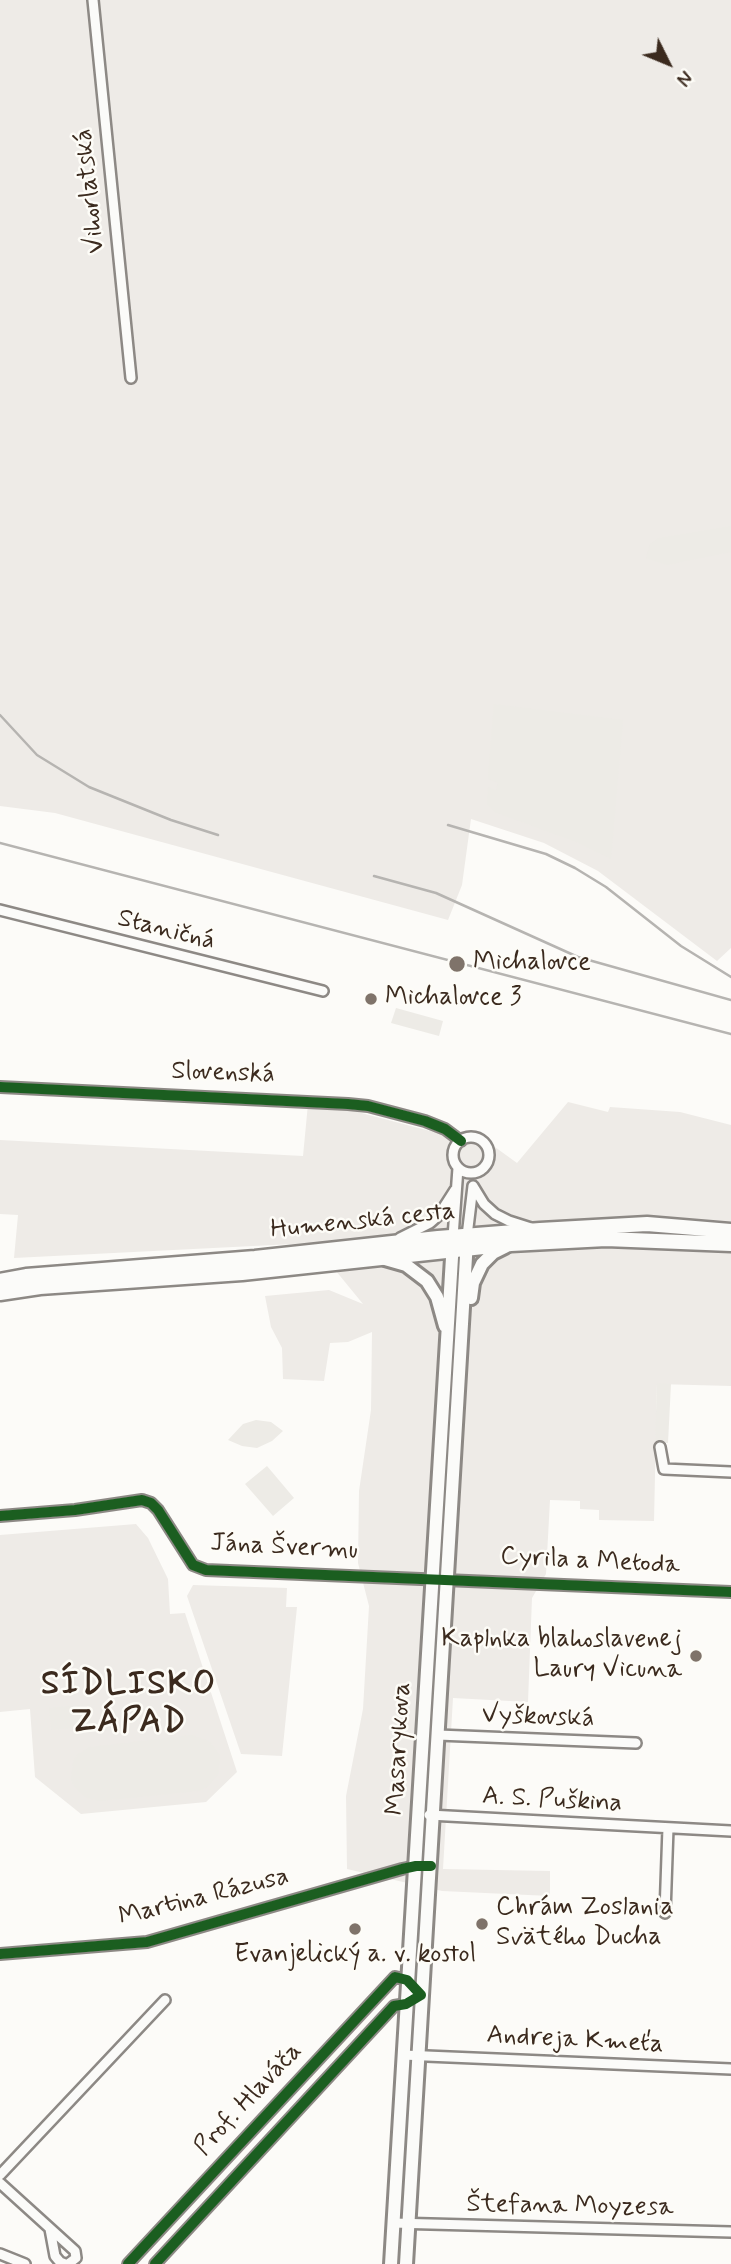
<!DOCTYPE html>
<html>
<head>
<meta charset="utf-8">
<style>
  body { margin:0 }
  #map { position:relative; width:731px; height:2264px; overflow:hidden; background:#fcfbf8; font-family:Mynerve,sans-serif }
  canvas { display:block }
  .north { position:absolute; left:633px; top:28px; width:70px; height:70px; -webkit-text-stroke:5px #fdfcf7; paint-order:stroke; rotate:133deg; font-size:19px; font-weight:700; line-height:28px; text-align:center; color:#3b2a1e }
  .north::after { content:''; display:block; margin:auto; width:24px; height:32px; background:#3b2a1e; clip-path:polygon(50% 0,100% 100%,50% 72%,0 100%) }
</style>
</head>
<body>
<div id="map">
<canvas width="731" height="2264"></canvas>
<div class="north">N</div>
</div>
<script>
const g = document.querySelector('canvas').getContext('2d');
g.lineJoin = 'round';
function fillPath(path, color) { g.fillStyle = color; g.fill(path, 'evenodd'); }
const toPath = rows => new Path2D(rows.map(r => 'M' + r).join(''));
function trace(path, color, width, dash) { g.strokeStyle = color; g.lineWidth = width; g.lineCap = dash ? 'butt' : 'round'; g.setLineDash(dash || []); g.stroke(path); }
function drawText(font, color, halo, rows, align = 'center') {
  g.font = font + ' Mynerve,sans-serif'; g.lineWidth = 5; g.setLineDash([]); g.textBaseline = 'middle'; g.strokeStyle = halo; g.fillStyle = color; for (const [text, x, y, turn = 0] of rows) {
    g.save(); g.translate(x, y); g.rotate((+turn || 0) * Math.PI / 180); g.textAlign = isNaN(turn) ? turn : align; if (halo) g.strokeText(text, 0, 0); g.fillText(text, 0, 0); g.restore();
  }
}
fillPath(toPath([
  [0,0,731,0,731,948,717,961,598,871,544,843,471,819,462,885,448,920,55,813,0,806],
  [568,1102,608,1112,610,1107,680,1112,731,1125,731,1386,657,1384,654,1521,599,1520,599,1510,580,1509,580,1501,550,1500,546,1574,532,1598,528,1702,453,1698,443,1869,550,1871,550,1896,442,1891,347,1869,346,1796,363,1709,369,1606,358,1563,359,1491,371,1410,372,1332,348,1342,330,1343,324,1381,283,1379,282,1348,271,1327,265,1296,329,1290,363,1304,313,1243,14,1258,18,1215,0,1214,0,1140,303,1156,308,1104,350,1110,434,1132,477,1134,517,1163],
  [136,1524,148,1538,168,1579,170,1614,185,1613,237,1772,206,1802,81,1814,35,1777,30,1709,0,1712,0,1535],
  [193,1585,287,1588,286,1607,297,1607,282,1756,241,1754,187,1596]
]), '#eeebe7');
fillPath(toPath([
  [731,526,731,552,667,565,646,558,650,544,659,538],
  [494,704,623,720,611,859,576,842,497,813,491,808,487,803,488,787,496,790,498,783,488,779],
  [396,1008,443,1021,439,1036,391,1023],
  [657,1383,671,1384,668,1443,655,1443],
  [256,1420,271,1422,283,1431,272,1441,257,1448,242,1446,228,1440,243,1424],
  [267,1466,294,1498,273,1516,245,1484],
  [90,1704,92,1726,51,1730,49,1708],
  [192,1735,209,1741,220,1756,218,1774,206,1788,198,1791,100,1801,87,1798,74,1786,71,1778,73,1762,78,1754,90,1747]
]), '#edebe6');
const street = toPath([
  [93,0,131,378],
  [0,910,323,991],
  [0,1087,348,1104,368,1106,425,1121,445,1129,461,1141],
  '453 1155a18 18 0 1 1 36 0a18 18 0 1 1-36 0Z',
  [473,1186,484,1204,495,1214,509,1221,531,1228],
  [467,1236,473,1186],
  [453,1237,458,1168],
  [400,1238,430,1223,439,1215,455,1190],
  [660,1447,664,1469,731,1472],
  [0,1516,75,1510,142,1500,151,1503,158,1510,193,1565,206,1570,731,1592],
  [438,1735,636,1743],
  [429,1815,731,1831],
  [665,1913,668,1828],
  [0,1954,147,1942,402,1869,416,1866,431,1866],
  [403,2055,731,2069],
  [0,2175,165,2000],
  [0,2183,75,2251,76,2258,68,2264],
  [393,2223,731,2232],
  [50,2229,55,2256,60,2262,65,2264],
  [0,2254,25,2264],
  [128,2264,395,1977,407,1980,421,1995,406,2004,394,2006,155,2264]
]);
const secondary = toPath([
  [385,1259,406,1265,427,1281,437,1297,445,1326],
  [471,1298,473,1283,482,1264,493,1253,505,1247],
  [391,2264,453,1241],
  [406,2264,467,1240]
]);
const primary = toPath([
  [0,1281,26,1276,255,1258,438,1238,540,1230,647,1224,731,1231],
  [0,1293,40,1287,242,1273,511,1244,606,1239,731,1244]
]);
trace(street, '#8d8985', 14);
trace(secondary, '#8d8985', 18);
trace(primary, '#8d8985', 19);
trace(street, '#fbfbf9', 9);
trace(secondary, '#fbfbf9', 12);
trace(primary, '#fbfbf9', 14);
trace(toPath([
  [0,715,37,755,89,787,171,820,218,835],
  [448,825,546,854,575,868,606,887,681,946,731,977],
  [0,843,731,1034],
  [374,876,436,893,578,957,731,1000]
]), '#b6b4b1', 2.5);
trace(toPath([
  [0,1087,348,1104,368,1106,425,1121,445,1129,461,1141],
  [0,1516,75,1510,142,1500,151,1503,158,1510,193,1565,206,1570,731,1592],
  [0,1954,147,1942,402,1869,416,1866,431,1866],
  [128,2264,395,1977,407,1980,421,1995,406,2004,394,2006,155,2264]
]), '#1b5e20', 10);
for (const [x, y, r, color] of [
  [457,964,9,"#7f736a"],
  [371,999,7,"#7f736a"],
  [696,1656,7,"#7f736a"],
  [482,1924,7,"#7f736a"],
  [355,1929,7,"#7f736a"]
]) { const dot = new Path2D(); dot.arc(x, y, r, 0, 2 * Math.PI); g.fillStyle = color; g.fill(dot); trace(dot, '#fdfcf7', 2.5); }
drawText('26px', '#3b2a1e', '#fdfcf7', [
  ["Vihorlatská",91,191,-96],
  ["Staničná",166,931,14],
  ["Slovenská",223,1074,2],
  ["Humenská cesta",363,1222,-6],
  ["Jána Švermu",284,1548,3],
  ["Cyrila a Metoda",590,1562,3],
  ["Vyškovská",538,1718,2],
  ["Masarykova",400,1749,-87],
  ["A. S. Puškina",552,1801,3],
  ["Martina Rázusa",204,1898,-14],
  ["Andreja Kmeťa",575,2041,3],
  ["Prof. Hlaváča",249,2100,-47],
  ["Štefana Moyzesa",570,2207,1]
]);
drawText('26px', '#3b2a1e', '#fdfcf7', [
  ["Michalovce",473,964],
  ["Michalovce 3",385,999],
  ["Kaplnka blahoslavenej",682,1641,"right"],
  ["Laury Vicuna",682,1671,"right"],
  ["Chrám Zoslania",496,1909],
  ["Svätého Ducha",496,1939],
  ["Evanjelický a. v. kostol",355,1956,"center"]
], 'left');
g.letterSpacing = '2px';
drawText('bold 33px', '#3b2a1e', '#fdfcf7', [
  ["SÍDLISKO",129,1686],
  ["ZÁPAD",129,1724]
]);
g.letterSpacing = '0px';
</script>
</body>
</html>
